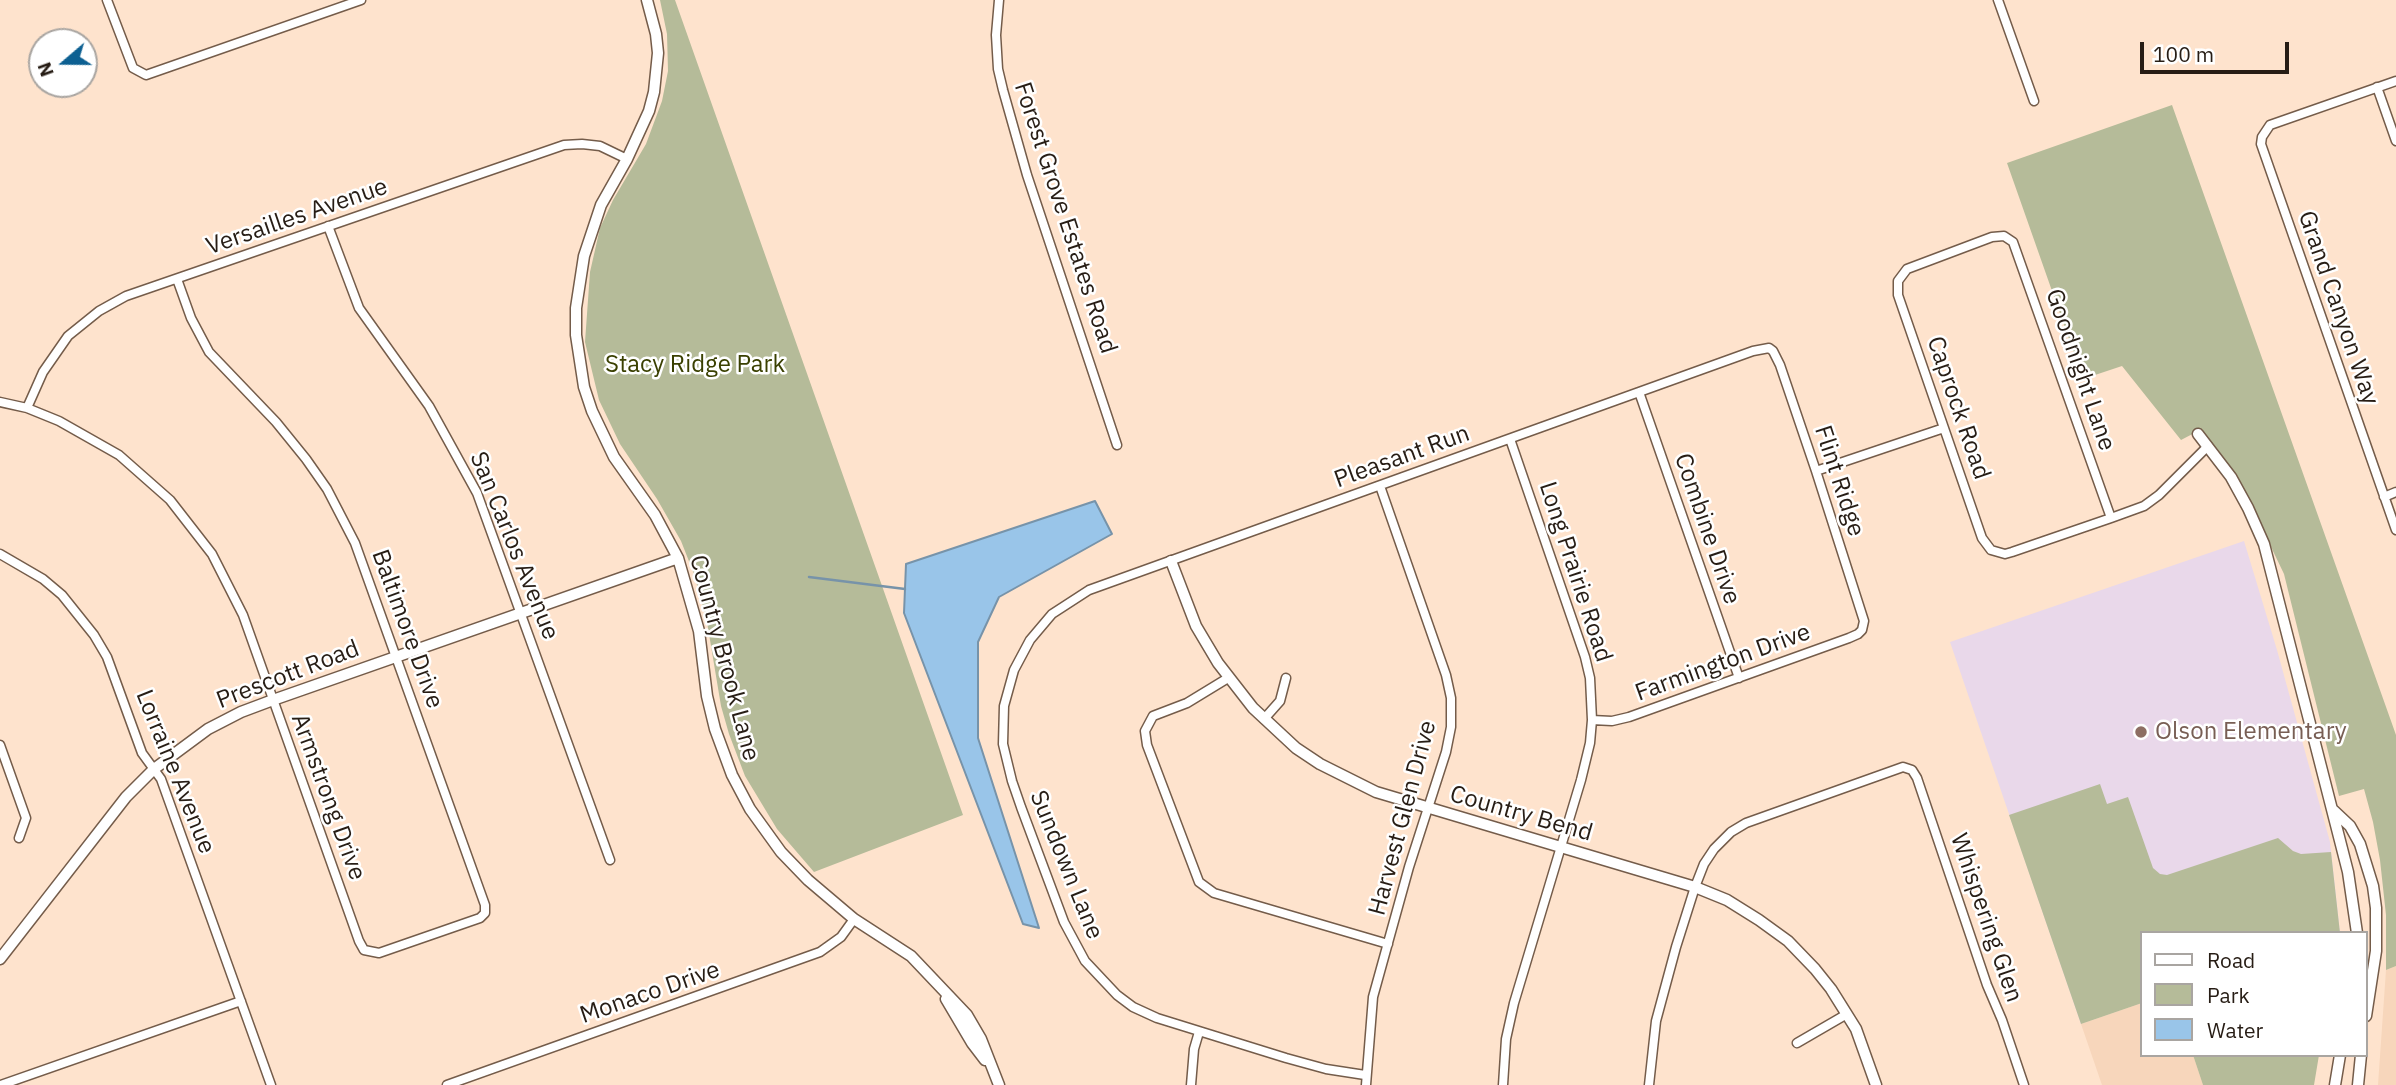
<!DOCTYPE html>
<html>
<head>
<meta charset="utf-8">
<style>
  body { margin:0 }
  #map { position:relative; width:2396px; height:1085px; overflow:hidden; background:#fee3cd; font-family:"IBM Plex Sans",sans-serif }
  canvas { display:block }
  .legend { position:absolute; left:2140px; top:931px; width:228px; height:126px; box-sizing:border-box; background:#fff; border:2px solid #a9a5a1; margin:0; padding:9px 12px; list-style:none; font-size:21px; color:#271d15 }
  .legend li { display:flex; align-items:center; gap:14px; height:35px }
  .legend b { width:35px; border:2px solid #a9a5a1 }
  .north { position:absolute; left:28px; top:28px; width:70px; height:70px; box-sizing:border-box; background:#fff; border:2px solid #a9a5a1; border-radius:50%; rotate:250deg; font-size:19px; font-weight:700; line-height:28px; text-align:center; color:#271d15 }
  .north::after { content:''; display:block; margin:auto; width:24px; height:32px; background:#0d6092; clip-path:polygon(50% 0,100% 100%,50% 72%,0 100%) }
  .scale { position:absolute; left:2140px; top:42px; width:149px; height:32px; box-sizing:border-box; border:4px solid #271d15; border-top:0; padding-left:9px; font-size:21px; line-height:24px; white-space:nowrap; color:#271d15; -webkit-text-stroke:5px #fff; paint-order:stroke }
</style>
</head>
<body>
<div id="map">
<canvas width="2396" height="1085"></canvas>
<ul class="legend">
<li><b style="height:9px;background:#fff"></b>Road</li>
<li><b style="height:19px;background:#b5bb99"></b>Park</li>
<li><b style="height:19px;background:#99c5e9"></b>Water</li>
</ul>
<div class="north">N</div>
<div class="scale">100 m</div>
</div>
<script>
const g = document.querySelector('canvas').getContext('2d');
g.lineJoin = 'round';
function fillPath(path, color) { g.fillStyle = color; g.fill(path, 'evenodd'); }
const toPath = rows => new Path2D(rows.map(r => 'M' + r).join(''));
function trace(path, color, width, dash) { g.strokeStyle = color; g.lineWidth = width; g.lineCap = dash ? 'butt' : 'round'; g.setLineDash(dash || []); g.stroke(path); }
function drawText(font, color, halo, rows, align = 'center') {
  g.font = font + ' "IBM Plex Sans",sans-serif'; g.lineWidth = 5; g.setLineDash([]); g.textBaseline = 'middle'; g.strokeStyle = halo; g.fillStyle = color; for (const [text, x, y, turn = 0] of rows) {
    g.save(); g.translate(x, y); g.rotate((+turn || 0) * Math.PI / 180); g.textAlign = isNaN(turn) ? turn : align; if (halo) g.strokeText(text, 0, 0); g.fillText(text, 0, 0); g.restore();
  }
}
fillPath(toPath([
  [2396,966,2396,1085,2378,1085,2386,970],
  [2142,1003,2142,1055,2193,1055,2203,1085,2102,1085,2081,1024]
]), '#f7d6bb');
fillPath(toPath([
  [2244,541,2277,650,2330,842,2340,933,2142,933,2081,1024,1950,642]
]), '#e9d8ea');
fillPath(toPath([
  [660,0,675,0,963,815,814,872,777,829,745,776,729,734,721,706,707,622,694,574,681,541,657,499,620,444,599,400,585,342,590,272,600,228,613,200,646,144,662,101,668,71,667,34],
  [2172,105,2396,735,2396,966,2386,970,2386,915,2380,860,2373,822,2364,789,2339,796,2284,574,2251,505,2202,429,2181,440,2122,366,2083,379,2007,163],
  [2100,784,2107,804,2128,797,2153,868,2160,874,2167,875,2278,838,2293,851,2301,854,2331,852,2340,933,2142,933,2142,1003,2081,1024,2009,815],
  [2193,1055,2319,1055,2314,1085,2203,1085]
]), '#b5bb99');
const water = toPath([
  [1095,501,1112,534,999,597,978,642,978,738,1039,928,1023,924,904,613,906,564,1095,501]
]);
fillPath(water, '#99c5e9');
trace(water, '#7793a9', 2);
trace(toPath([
  [809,577,905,589]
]), '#7793a9', 2.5);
const minor = toPath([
  [107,0,133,68,146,75,361,0],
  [999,0,996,35,998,69,1003,90,1027,175,1117,445],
  [1998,0,2034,101],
  [2396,81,2270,125,2262,137,2261,144,2396,530],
  [2377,87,2396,141],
  [328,226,359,308,429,406,477,493,610,860],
  [1639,392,1739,678],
  [0,402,27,408,59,421,119,455,170,500,212,554,243,615,359,941,364,950,379,953,480,918,485,913,485,905,355,543,327,489,306,459,276,422,209,352,191,318,177,279],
  [27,408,43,372,68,336,99,311,126,296,564,145,582,144,600,146,627,159],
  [1816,471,1944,428],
  [2384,497,2396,492],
  [2111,518,2013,242,2004,236,1992,237,1907,269,1898,281,1898,295,1982,538,1991,550,2005,554,2012,552,2111,518,2144,506,2159,495,2208,446],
  [0,554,43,579,62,595,94,635,107,657,142,753,161,779,271,1085],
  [1228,678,1187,703,1153,716,1145,731,1147,745,1199,882,1214,893,1388,944],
  [1264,719,1280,701,1286,678],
  [0,745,26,818,19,838],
  [1797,1043,1847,1014],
  [1365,1075,1326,1069,1286,1058,1157,1018,1133,1007,1117,995,1085,961,1064,922,1021,807,1012,781,1003,744,1004,706,1014,670,1030,640,1052,614,1089,590,1753,351,1769,348,1773,351,1780,365,1816,471,1864,621,1862,630,1858,634,1849,638,1629,717,1612,721,1592,720],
  [1,1085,241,1001],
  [447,1085,820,952,841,937,854,919],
  [1191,1085,1194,1049,1199,1032],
  [1366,1085,1373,997,1409,867,1446,752,1451,727,1451,698,1446,675,1380,486],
  [1503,1085,1506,1039,1514,1003,1581,780,1590,743,1592,720,1590,678,1585,657,1510,439],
  [1649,1085,1656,1021,1676,947,1695,887,1704,864,1714,849,1731,832,1746,823,1903,767,1912,770,1917,778,1987,985,2002,1020,2024,1085]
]);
const tertiary = toPath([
  [647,0,656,34,658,53,654,92,649,111,627,159,601,205,584,256,576,308,576,335,584,387,592,411,614,457,655,515,678,558,699,631,707,696,715,729,732,775,750,809,781,852,808,880,854,919,911,956,967,1015,981,1039,999,1085],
  [2198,434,2231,477,2248,508,2264,544,2348,872,2357,933],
  [1171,561,1196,626,1218,663,1253,708,1296,748,1320,764,1376,792,1695,887,1727,900,1759,920,1788,941,1815,969,1831,989,1856,1029,1876,1085],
  [2333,810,2350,826,2360,844,2373,886,2376,908,2376,951,2366,1016],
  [0,959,126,797,154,769,208,729,241,712,273,700,678,558],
  [946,999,972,1043,985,1060],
  [2335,1085,2340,1055],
  [2358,1085,2361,1055]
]);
trace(minor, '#745c4a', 11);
trace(tertiary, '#745c4a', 13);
trace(minor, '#fff', 8);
trace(tertiary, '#fff', 10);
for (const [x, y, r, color] of [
  [2141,732,7,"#8d6e63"]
]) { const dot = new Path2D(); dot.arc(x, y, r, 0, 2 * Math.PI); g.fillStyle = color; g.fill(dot); trace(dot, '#fff', 2.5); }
drawText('24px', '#271d15', '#fff', [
  ["Versailles Avenue",297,217,-19],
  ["Forest Grove Estates Road",1065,218,72],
  ["Grand Canyon Way",2338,308,71],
  ["Goodnight Lane",2080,370,71],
  ["Caprock Road",1958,408,71],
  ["Pleasant Run",1402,457,-20],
  ["Flint Ridge",1839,481,72],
  ["Combine Drive",1707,529,71],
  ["San Carlos Avenue",514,546,68],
  ["Long Prairie Road",1575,572,72],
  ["Baltimore Drive",407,629,70],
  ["Country Brook Lane",724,658,75],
  ["Farmington Drive",1723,663,-20],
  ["Prescott Road",288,675,-21],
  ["Lorraine Avenue",175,772,68],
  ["Armstrong Drive",328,797,70],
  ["Country Bend",1521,814,16],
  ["Harvest Glen Drive",1403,818,-75],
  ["Sundown Lane",1066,865,68],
  ["Whispering Glen",1986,918,71],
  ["Monaco Drive",650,993,-19]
]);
drawText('24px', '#3a4001', '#fff', [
  ["Stacy Ridge Park",695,365]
]);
drawText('24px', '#785e54', '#fff', [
  ["Olson Elementary",2155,732]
], 'left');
</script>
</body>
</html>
